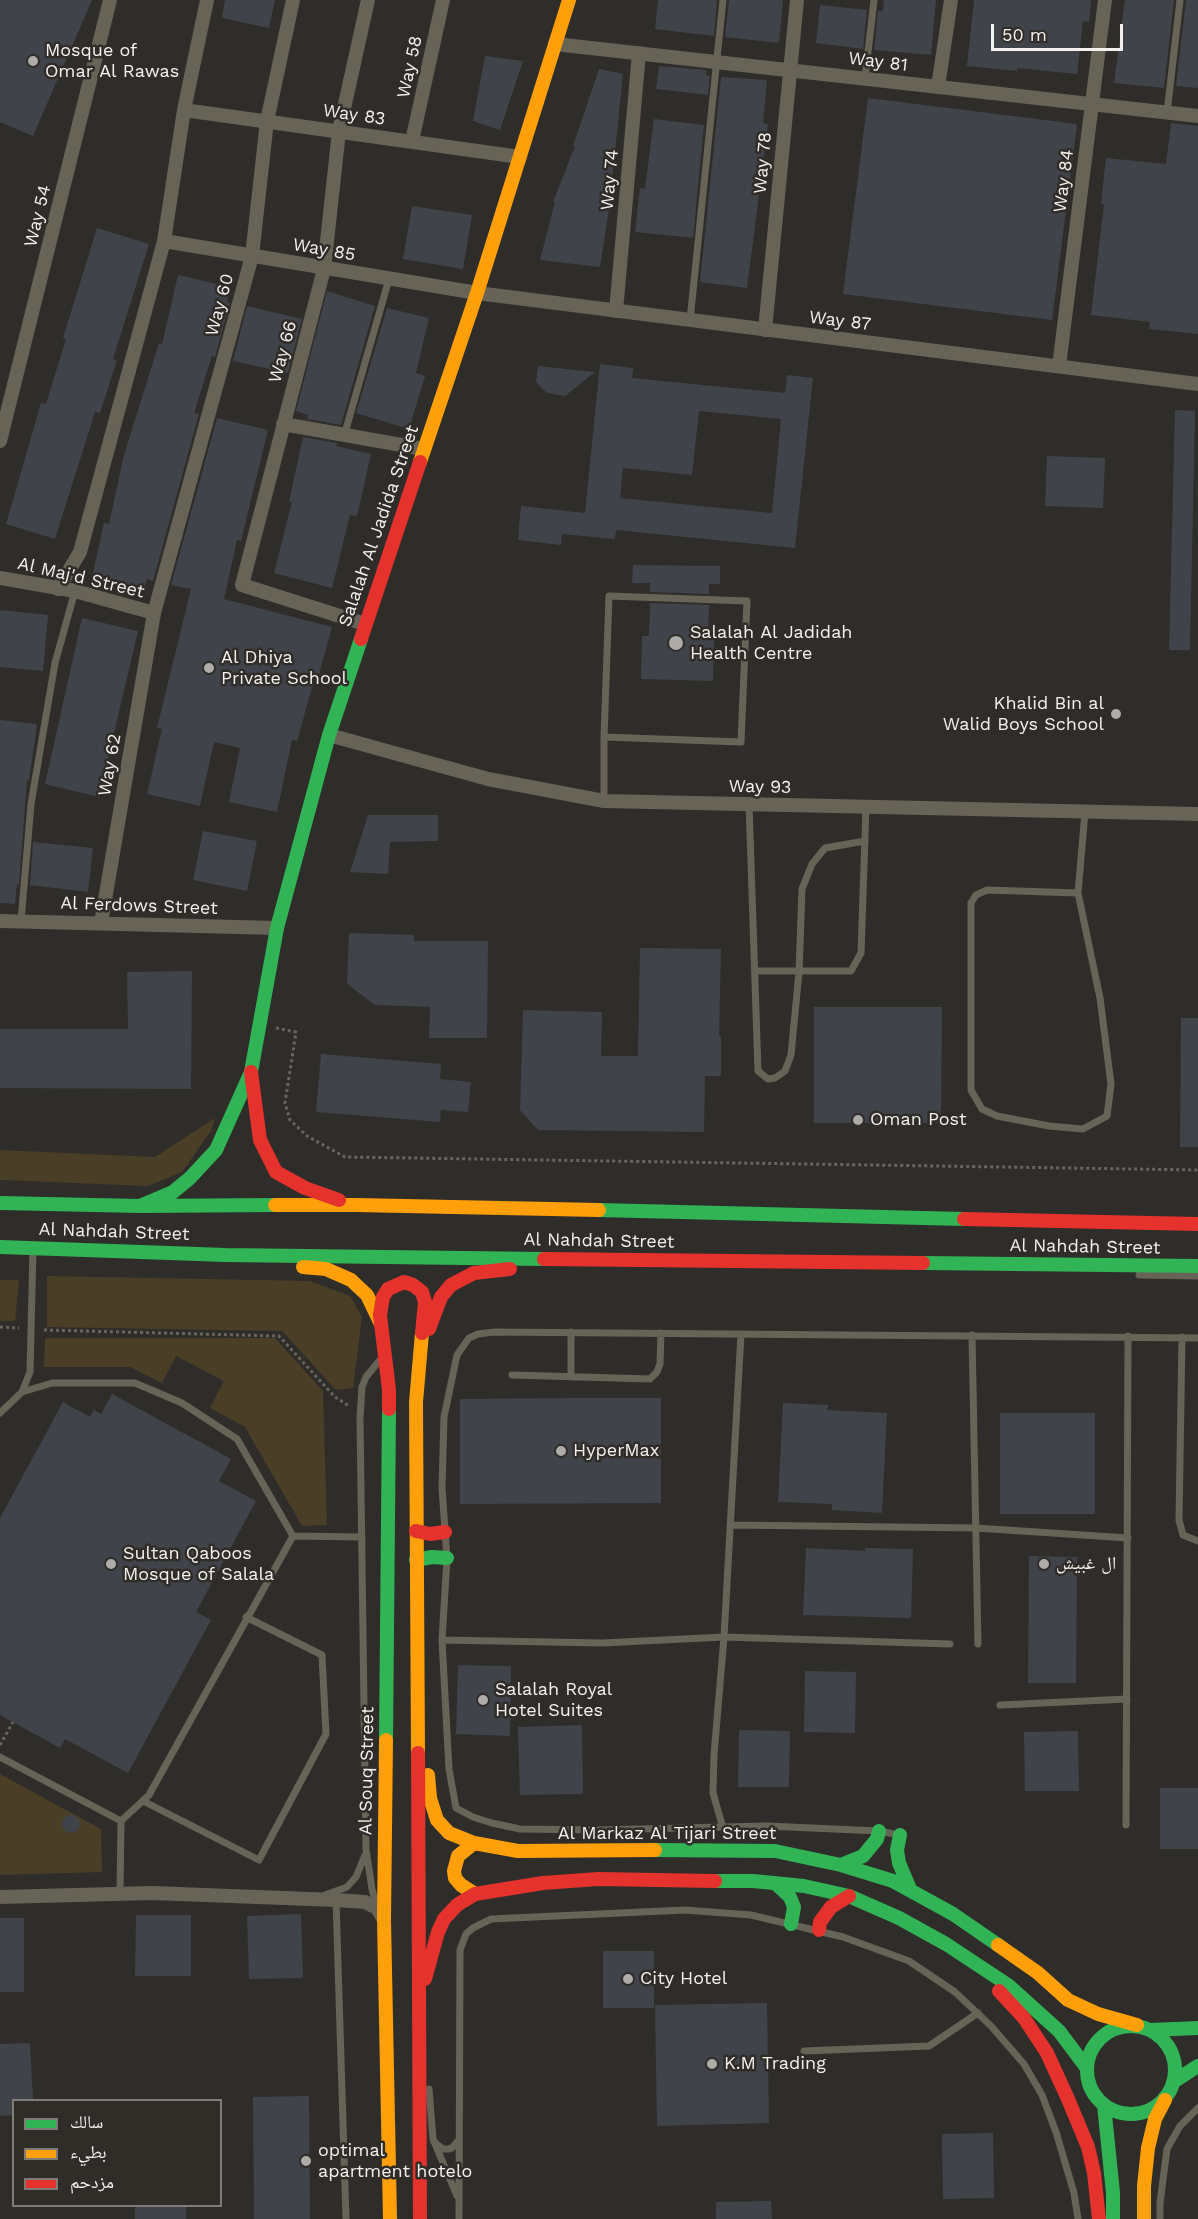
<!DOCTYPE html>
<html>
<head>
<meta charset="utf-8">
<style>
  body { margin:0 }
  #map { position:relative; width:1198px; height:2219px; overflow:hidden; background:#2f2d2a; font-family:"Work Sans","Noto Naskh Arabic",sans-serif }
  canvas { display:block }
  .legend { position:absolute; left:12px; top:2099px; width:210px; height:108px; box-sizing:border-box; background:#302d29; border:2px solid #7e7b78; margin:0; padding:8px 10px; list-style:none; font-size:18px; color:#f3f1ee }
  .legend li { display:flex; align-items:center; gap:12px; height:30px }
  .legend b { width:30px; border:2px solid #7e7b78 }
  .scale { position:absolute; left:991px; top:24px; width:132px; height:27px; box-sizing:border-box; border:3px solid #f3f1ee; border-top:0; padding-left:8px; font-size:18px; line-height:21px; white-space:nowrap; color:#f3f1ee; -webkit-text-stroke:4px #302d29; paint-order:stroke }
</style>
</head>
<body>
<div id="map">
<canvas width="1198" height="2219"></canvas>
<ul class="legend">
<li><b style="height:8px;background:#30b455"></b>سالك</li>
<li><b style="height:8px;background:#ff9f0a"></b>بطيء</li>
<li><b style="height:8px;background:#e5322d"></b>مزدحم</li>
</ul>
<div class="scale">50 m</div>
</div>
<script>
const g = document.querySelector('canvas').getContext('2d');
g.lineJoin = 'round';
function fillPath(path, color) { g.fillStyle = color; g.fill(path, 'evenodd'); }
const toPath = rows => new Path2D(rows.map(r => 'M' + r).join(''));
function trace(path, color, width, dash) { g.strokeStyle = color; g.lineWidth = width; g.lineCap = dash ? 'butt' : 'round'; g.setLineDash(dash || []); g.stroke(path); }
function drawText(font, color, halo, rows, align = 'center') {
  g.font = font + ' "Work Sans","Noto Naskh Arabic",sans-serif'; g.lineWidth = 5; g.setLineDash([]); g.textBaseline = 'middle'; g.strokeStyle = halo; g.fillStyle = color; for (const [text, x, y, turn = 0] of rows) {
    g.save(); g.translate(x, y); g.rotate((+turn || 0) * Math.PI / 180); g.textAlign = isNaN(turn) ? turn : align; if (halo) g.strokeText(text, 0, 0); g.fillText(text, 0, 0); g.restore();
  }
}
fillPath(toPath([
  [215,1118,211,1131,182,1172,148,1186,0,1180,0,1150,155,1157],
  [47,1276,310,1281,350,1296,362,1317,353,1388,336,1390,282,1331,47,1327],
  [0,1280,19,1280,15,1321,0,1321],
  [45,1338,275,1338,323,1391,327,1525,302,1526,245,1427,210,1408,224,1381,176,1356,162,1383,130,1367,44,1367],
  [0,1774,101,1829,102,1872,0,1875]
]), '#4a3e26');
fillPath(toPath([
  [0,0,92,0,33,136,0,122],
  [225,0,275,0,269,28,222,18],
  [658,0,717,0,714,36,655,29],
  [729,0,783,0,779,43,725,37],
  [884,0,936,0,931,55,874,50,878,11,883,11],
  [974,0,1091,0,1089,22,1083,21,1077,74,1017,68,1017,71,967,66],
  [1125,0,1174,0,1164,88,1114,83],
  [1186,0,1198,0,1198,88,1176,86],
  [820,5,867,10,863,49,816,43],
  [485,56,523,61,500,130,473,121],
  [659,66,706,70,706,75,710,76,708,95,656,89],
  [599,69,623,74,609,209,600,267,540,260,555,202,553,202,575,146,573,146],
  [721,77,767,80,763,123,768,124,747,288,700,282],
  [868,98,1077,124,1052,320,843,294],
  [654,119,704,125,693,238,635,232,640,188,645,189],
  [1171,123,1198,126,1198,334,1149,329,1150,322,1091,315,1104,204,1101,204,1106,158,1166,164],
  [412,206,472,215,463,269,403,259],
  [97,228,149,244,113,359,117,360,100,413,95,412,55,539,6,524,41,403,46,404,66,339,63,338],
  [178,275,230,287,227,302,230,303,215,357,212,356,194,413,199,414,153,581,147,579,144,589,92,577,104,523,109,524,124,455,159,343,162,344],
  [327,291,375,306,341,425,307,419,308,415,296,411],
  [247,306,302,319,288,373,233,361],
  [387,308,429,318,416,373,425,376,409,429,356,413],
  [600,364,633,368,632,378,785,393,787,375,813,378,795,548,616,530,615,539,562,534,561,545,518,540,521,506,585,513],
  [699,411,781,419,772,513,620,498,623,468,692,475],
  [538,366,595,372,565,396,547,393,536,382],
  [1175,410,1195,411,1190,650,1169,650],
  [217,418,268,430,241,541,237,540,224,599,332,627,318,678,315,677,297,741,292,740,277,812,229,802,240,748,214,742,200,806,147,794,162,729,157,728,191,589,171,585],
  [303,437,337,443,336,446,371,454,357,516,350,515,332,588,274,573,292,502,289,502],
  [1047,456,1105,458,1103,508,1045,506],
  [633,565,720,566,720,584,709,584,709,594,650,592,650,583,632,583],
  [650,603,709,605,708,636,714,636,713,681,641,679,642,636,649,636],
  [0,610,48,615,43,671,0,667],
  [82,618,138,631,99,797,45,784],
  [0,720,37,724,29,781,27,780,19,884,17,884,15,904,0,903],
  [368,815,438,815,438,841,390,842,388,874,350,872],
  [203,831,257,841,247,891,193,880],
  [33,842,93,848,88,892,30,885],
  [349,933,414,935,414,941,488,941,487,1038,429,1038,430,1007,375,1005,347,984],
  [640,948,721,949,719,1036,721,1036,721,1076,705,1076,704,1132,538,1130,520,1110,523,1010,602,1012,601,1056,638,1056],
  [192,971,191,1089,0,1088,0,1029,128,1029,127,972],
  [814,1007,942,1007,941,1123,814,1123],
  [1181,1018,1198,1018,1198,1147,1180,1147],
  [321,1054,441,1064,440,1079,471,1082,468,1112,441,1110,440,1122,316,1112],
  [112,1394,231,1459,219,1481,256,1501,196,1612,211,1620,128,1773,65,1739,60,1748,0,1715,0,1518,63,1402,90,1417,94,1410,101,1414],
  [571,1398,661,1398,661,1503,460,1504,460,1399],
  [783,1403,828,1405,827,1410,887,1413,882,1513,832,1510,832,1504,778,1502],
  [1000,1413,1095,1413,1095,1514,1000,1514],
  [806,1548,865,1551,865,1548,913,1549,911,1618,803,1615],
  [1029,1556,1077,1557,1076,1683,1028,1683],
  [458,1665,511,1666,510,1736,456,1734],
  [805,1671,856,1672,855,1733,804,1732],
  [582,1725,583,1794,520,1795,518,1727],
  [739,1730,790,1731,789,1787,738,1787],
  [1078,1731,1079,1791,1025,1791,1024,1732],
  [1160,1788,1198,1788,1198,1849,1160,1849],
  '62 1824a9 9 0 1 1 18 0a9 9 0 1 1-18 0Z',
  [301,1914,303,1978,249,1979,247,1916],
  [136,1915,191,1915,191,1976,135,1976],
  [0,1918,24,1918,24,1992,0,1992],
  [603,1951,654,1951,654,2008,603,2008],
  [767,2003,769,2123,657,2126,655,2005],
  [30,2043,33,2100,14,2100,14,2115,0,2116,0,2044],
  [309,2096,310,2219,254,2219,253,2097],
  [993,2133,994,2198,943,2199,942,2134],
  [771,2201,772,2219,716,2219,716,2202],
  [135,2205,186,2205,186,2219,135,2219]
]), '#41434a');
trace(toPath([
  [276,1028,296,1032,285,1103,290,1120,307,1136,345,1157,1198,1170],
  [0,1327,19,1328],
  [44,1330,279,1336,335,1397,349,1406],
  [0,1745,13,1722]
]), '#69645d', 3, [3, 3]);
trace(toPath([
  [865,78,874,0],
  [1167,113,1180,0],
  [690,320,723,0],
  [344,436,389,279],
  [604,801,604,737,609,596,747,601,741,742,604,737],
  [749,804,758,1071,768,1079,775,1078,785,1071,791,1055,799,972,802,889,812,864,825,848,865,841],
  [1078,893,1100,998,1111,1084,1107,1116,1083,1129,1049,1126,997,1116,982,1109,971,1090,971,903,976,895,987,890,1078,893,1085,812],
  [21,921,31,804,55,663,75,591],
  [755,971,851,971,861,953,866,807],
  [1139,1275,1198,1276],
  [972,1335,978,1644],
  [1182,1337,1179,1520,1183,1535,1198,1541],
  [512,1375,650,1379,657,1372,660,1364,661,1333],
  [571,1377,571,1332],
  [22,1392,30,1372,33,1249],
  [0,1413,22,1392,52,1383,135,1383,182,1403,237,1439,293,1536,362,1537],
  [730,1525,976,1528,1128,1538],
  [442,1640,602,1643,724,1637,950,1644],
  [1000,1705,1127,1699],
  [0,1757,121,1821,120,1894],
  [143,1801,259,1860,326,1734,322,1655,246,1617],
  [121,1821,149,1795,293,1536],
  [1126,1825,1128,1336],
  [723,1828,713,1793,714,1755,724,1637,741,1334],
  [899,1835,879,1831,767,1826,597,1830,520,1829,492,1823,473,1817,456,1808,449,1769,442,1640,447,1558,442,1488,444,1417,457,1355,469,1338,478,1334,494,1332,1198,1338],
  [325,1895,347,1887,356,1877,365,1855],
  [336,1900,346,2219],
  [376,1905,372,1889,366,1849,360,1418,362,1387,366,1377,380,1360],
  [804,2051,929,2046,978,2013],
  [429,2089,433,2139,457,2196],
  [434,2142,443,2149,448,2149,452,2148,458,2141],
  [459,2219,460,1950,466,1934,473,1928,491,1919,685,1910,751,1915,843,1937,909,1961,955,1992,991,2026,1024,2064,1042,2095,1056,2132,1074,2193,1078,2219],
  [1160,2219,1160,2203,1167,2149,1180,2126,1198,2108]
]), '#686357', 7);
trace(toPath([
  [555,44,1198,116],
  [938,87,951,0],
  [184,110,520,157],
  [412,141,443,0],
  [164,241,477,293,1198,384],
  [616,311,639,53],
  [765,330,797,0],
  [1059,366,1105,0],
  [283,424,424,449],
  [0,441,110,0],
  [0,578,75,591,154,613],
  [58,589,80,552,164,241,184,110,207,0],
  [365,624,242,585,324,269,339,131,368,0],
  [329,735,488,779,604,801,1198,814],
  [0,921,277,928],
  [101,923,154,613,252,256,267,121,293,0],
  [0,1897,152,1893,336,1900,365,1902,377,1908,384,1920]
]), '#686357', 14);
trace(toPath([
  [0,1203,140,1206,275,1205],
  [140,1206,173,1192,190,1178,216,1150,251,1072,277,928,329,735,361,639],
  [599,1210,964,1219],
  [0,1247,225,1255,544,1259],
  [923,1263,1198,1266],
  [416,1560,432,1557,447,1558],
  [386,1740,389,1409],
  [900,1835,897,1850,899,1863,910,1889],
  [655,1850,775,1851,841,1865,893,1881,953,1914,998,1945],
  [841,1865,863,1856,877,1839,879,1831],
  [715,1881,753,1881,804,1886,849,1896,899,1918,946,1944,1008,1985,1059,2031,1086,2067],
  [775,1883,790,1897,794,1907,791,1924],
  '1087 2070a44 44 0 1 1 88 0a44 44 0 1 1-88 0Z',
  [1151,2030,1198,2028],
  [1173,2082,1198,2066],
  [1104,2105,1113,2193,1113,2219]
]), '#30b455', 14);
trace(toPath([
  [420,462,477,293,569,0],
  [275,1205,356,1205,599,1210],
  [303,1267,326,1269,351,1280,367,1295,380,1322],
  [386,1740,384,1920,390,2219],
  [418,1753,416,1402,422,1333],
  [428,1775,430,1798,437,1820,449,1833,474,1843,518,1851,655,1850],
  [474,1843,458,1856,454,1871,455,1878,461,1885,475,1894],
  [998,1945,1038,1973,1068,2000,1098,2014,1137,2025],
  [1144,2219,1144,2186,1148,2148,1155,2119,1165,2100]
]), '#ff9f0a', 14);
trace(toPath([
  [361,639,420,462],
  [251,1072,260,1140,276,1172,305,1188,339,1200],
  [964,1219,1198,1224],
  [544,1259,923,1263],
  [429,1329,441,1297,451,1285,474,1273,510,1269],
  [389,1409,389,1390,380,1315,383,1297,388,1289,404,1282,413,1285,422,1292,425,1302,422,1333],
  [416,1531,430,1534,445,1532],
  [418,1753,420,2219],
  [819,1930,820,1922,831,1907,849,1896],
  [425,1979,438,1932,444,1919,457,1905,475,1894,543,1883,598,1879,715,1881],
  [999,1991,1024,2018,1047,2053,1068,2099,1088,2147,1094,2173,1099,2219]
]), '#e5322d', 14);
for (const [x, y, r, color] of [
  [33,61,6,"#aeaca9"],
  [676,643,8,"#aeaca9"],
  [209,668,6,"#aeaca9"],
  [1116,714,6,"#aeaca9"],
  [858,1120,6,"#aeaca9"],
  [561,1451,6,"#aeaca9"],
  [111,1564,6,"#aeaca9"],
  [1044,1564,6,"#aeaca9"],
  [483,1700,6,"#aeaca9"],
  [628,1979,6,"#aeaca9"],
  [712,2064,6,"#aeaca9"],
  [306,2161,6,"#aeaca9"]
]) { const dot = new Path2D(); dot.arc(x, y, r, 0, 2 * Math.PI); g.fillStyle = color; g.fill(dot); trace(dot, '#302d29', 2); }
drawText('18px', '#f3f1ee', '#302d29', [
  ["Mosque of",45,51],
  ["Omar Al Rawas",45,72],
  ["Salalah Al Jadidah",690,633],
  ["Health Centre",690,654],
  ["Al Dhiya",221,658],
  ["Private School",221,679],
  ["Khalid Bin al",1104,704,"right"],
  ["Walid Boys School",1104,725,"right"],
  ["Oman Post",870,1120],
  ["HyperMax",573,1451],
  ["Sultan Qaboos",123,1554],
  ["Mosque of Salala",123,1575],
  ["ال غبيش",1056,1564],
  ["Salalah Royal",495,1690],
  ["Hotel Suites",495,1711],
  ["City Hotel",640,1979],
  ["K.M Trading",724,2064],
  ["optimal",318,2151],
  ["apartment hotelo",318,2172]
], 'left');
drawText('18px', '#f3f1ee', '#302d29', [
  ["Way 81",878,62,7],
  ["Way 58",410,67,-78],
  ["Way 83",354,115,8],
  ["Way 78",763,163,-85],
  ["Way 74",610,180,-85],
  ["Way 84",1064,181,-83],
  ["Way 54",38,216,-76],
  ["Way 85",324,250,10],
  ["Way 60",220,305,-75],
  ["Way 87",840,321,7],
  ["Way 66",283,352,-75],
  ["Salalah Al Jadida Street",379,526,-71],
  ["Al Maj'd Street",81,578,13],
  ["Way 62",110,765,-80],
  ["Way 93",760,787,1],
  ["Al Ferdows Street",139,906,2],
  ["Al Nahdah Street",114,1232,2],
  ["Al Nahdah Street",599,1241,1],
  ["Al Nahdah Street",1085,1247,1],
  ["Al Souq Street",367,1771,-89],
  ["Al Markaz Al Tijari Street",667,1834]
]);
</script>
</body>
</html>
